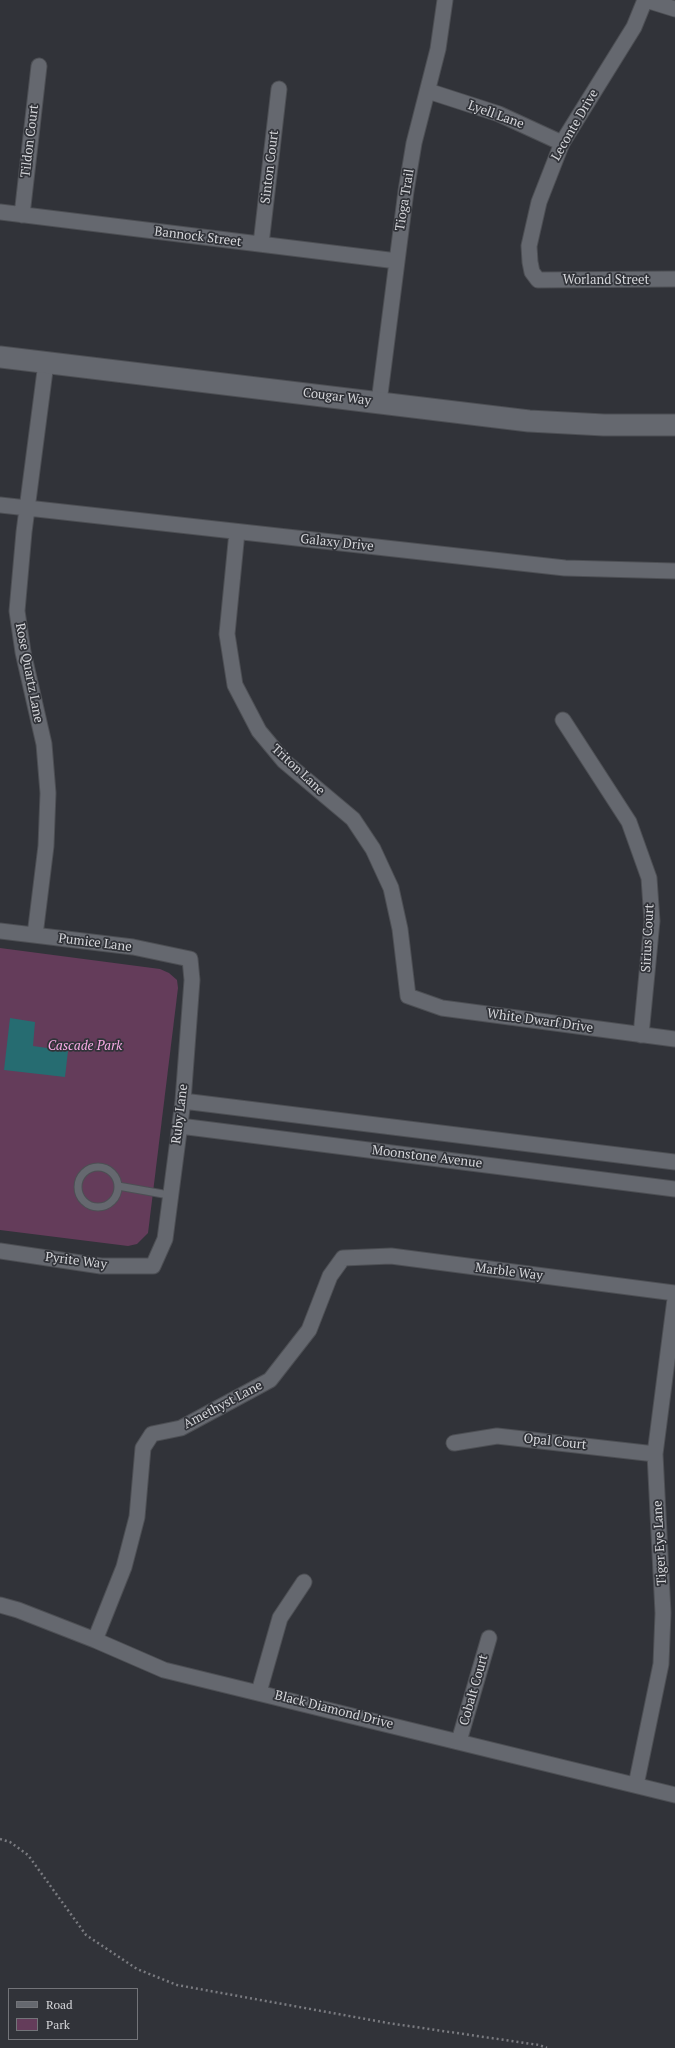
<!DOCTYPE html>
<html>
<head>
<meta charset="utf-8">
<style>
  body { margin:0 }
  #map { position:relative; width:675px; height:2048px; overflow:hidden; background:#313339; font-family:"PT Serif",serif }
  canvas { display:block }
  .legend { position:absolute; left:8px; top:1988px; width:130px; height:52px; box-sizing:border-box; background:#313339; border:1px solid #737479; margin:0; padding:5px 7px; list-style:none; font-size:12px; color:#d5d6da }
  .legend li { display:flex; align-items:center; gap:8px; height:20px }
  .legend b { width:20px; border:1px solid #737479 }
</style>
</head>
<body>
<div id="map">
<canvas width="675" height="2048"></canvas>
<ul class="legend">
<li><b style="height:5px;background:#65686f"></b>Road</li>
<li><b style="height:11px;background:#643c5a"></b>Park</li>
</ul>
</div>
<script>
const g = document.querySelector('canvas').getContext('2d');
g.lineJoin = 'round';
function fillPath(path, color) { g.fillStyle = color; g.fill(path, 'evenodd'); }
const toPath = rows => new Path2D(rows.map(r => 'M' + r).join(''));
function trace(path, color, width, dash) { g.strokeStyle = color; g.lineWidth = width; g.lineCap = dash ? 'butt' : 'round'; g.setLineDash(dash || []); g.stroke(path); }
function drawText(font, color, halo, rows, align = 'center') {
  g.font = font + ' "PT Serif",serif'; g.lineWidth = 3.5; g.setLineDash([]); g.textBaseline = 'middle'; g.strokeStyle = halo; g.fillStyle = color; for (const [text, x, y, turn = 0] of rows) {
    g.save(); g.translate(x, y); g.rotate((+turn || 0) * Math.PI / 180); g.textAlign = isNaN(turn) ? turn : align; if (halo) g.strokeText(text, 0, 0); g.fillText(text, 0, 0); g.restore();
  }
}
fillPath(toPath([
  [0,948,160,969,169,973,177,980,178,988,148,1233,137,1244,128,1246,0,1230]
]), '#643c5a');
fillPath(toPath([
  [10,1018,35,1022,33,1046,68,1051,65,1077,4,1070]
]), '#266c71');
const lane = toPath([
  '78 1187a20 20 0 1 1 40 0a20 20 0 1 1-40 0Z',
  [118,1186,169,1195]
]);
const street = toPath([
  [645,0,634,27,562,143,539,202,529,246,530,262,532,272,538,280,675,279],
  [646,0,675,9],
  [428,91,499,114,562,143],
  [0,212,397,261],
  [22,215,39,66],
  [261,244,279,89],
  [379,402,406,191,414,143,438,49,445,0],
  [0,505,565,568,675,571],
  [237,532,227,634,235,685,259,731,284,761,353,819,373,849,391,888,400,929,408,996,442,1008,675,1039],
  [563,720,629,822,649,878,652,921,641,1035],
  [0,931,133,947,190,959,192,980,183,1101,165,1239,153,1266,101,1266,0,1251],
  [35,935,46,846,48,793,44,744,23,652,17,611,24,532,46,363],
  [183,1101,675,1162],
  [180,1126,675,1189],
  [454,1443,497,1436,655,1454],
  [0,1605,18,1610,95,1640,164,1670,675,1795],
  [95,1640,124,1567,137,1517,143,1448,152,1434,181,1428,270,1380,309,1330,330,1276,343,1258,391,1256,675,1293],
  [259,1692,280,1618,304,1582],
  [459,1741,489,1638],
  [636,1785,661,1664,663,1613,655,1454,675,1299]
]);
const secondary = toPath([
  [0,357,529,421,604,425,675,425]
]);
trace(lane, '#4d4f54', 9);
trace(street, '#4d4f54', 17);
trace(secondary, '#4d4f54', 23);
trace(toPath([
  [0,1839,10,1842,28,1855,86,1935,137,1969,177,1985,388,2023,539,2045,547,2048]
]), '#7a7b80', 2.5, [2, 3]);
trace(lane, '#65686f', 7);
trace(street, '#65686f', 15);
trace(secondary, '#65686f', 21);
drawText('13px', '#d5d6da', '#313339', [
  ["Lyell Lane",496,115,20],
  ["Leconte Drive",575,125,-60],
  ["Tildon Court",30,141,-83],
  ["Sinton Court",270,167,-83],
  ["Tioga Trail",405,200,-81],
  ["Bannock Street",198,237,7],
  ["Worland Street",606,280],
  ["Cougar Way",337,397,7],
  ["Galaxy Drive",337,543,6],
  ["Rose Quartz Lane",29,673,79],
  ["Triton Lane",298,770,43],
  ["Sirius Court",648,938,-87],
  ["Pumice Lane",95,943,7],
  ["White Dwarf Drive",540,1021,8],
  ["Ruby Lane",180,1114,-83],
  ["Moonstone Avenue",427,1157,7],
  ["Pyrite Way",76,1261,7],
  ["Marble Way",509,1272,7],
  ["Amethyst Lane",223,1405,-28],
  ["Opal Court",555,1442,6],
  ["Tiger Eye Lane",660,1543,-93],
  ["Cobalt Court",474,1690,-74],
  ["Black Diamond Drive",334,1710,14]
]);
drawText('italic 13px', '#f8abe5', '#313339', [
  ["Cascade Park",85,1046]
]);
</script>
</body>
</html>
